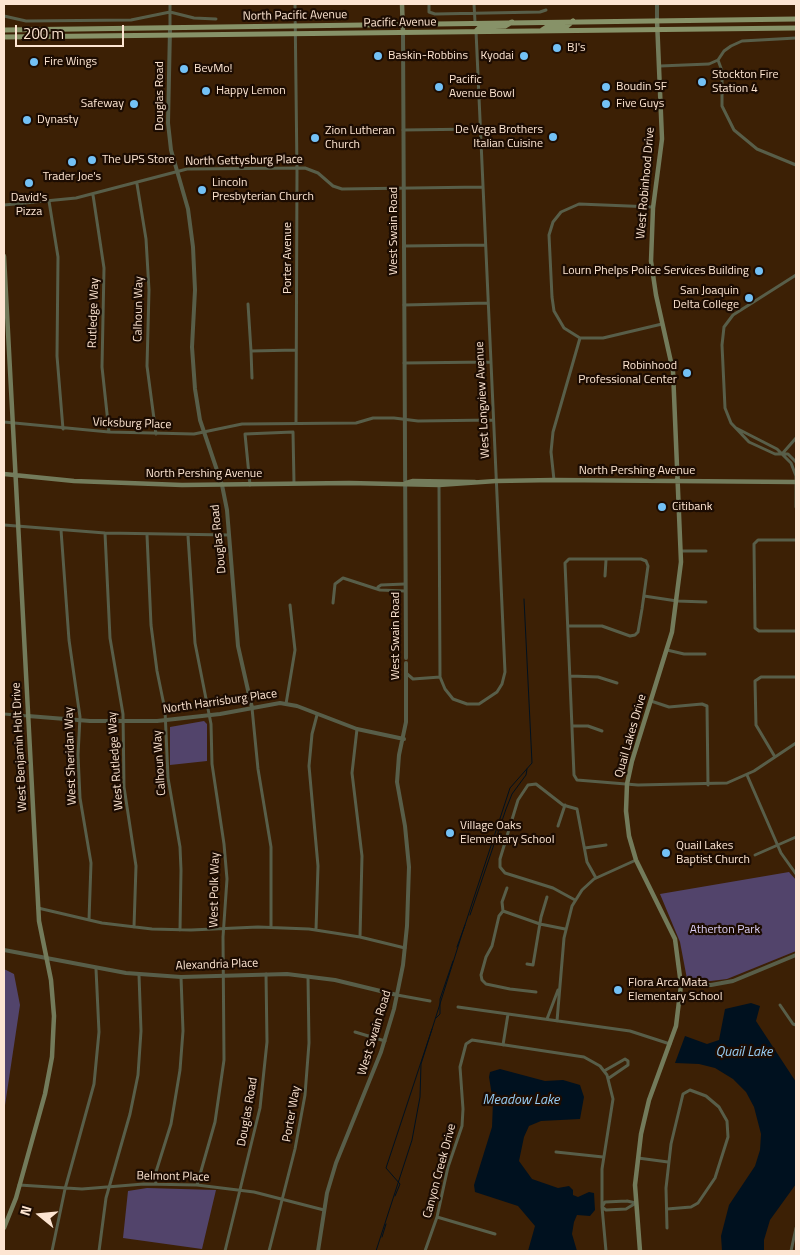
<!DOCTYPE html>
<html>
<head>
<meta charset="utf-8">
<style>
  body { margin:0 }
  #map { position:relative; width:800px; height:1255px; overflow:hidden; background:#3c2005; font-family:"Titillium Web",sans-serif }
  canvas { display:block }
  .frame { position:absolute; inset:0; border:5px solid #fde5d2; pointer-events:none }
  .north { position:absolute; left:15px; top:1190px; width:50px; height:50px; -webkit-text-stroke:4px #1c0c02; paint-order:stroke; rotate:287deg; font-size:14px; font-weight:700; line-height:20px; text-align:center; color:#fde5d2 }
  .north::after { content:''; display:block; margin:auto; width:18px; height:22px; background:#fde5d2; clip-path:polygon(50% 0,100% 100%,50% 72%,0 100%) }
  .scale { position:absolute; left:15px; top:25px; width:109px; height:22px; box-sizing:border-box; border:2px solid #fde5d2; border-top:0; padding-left:6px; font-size:15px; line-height:18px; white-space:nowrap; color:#fde5d2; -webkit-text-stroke:4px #1c0c02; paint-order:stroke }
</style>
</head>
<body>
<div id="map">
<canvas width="800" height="1255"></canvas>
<div class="frame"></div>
<div class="north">N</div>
<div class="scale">200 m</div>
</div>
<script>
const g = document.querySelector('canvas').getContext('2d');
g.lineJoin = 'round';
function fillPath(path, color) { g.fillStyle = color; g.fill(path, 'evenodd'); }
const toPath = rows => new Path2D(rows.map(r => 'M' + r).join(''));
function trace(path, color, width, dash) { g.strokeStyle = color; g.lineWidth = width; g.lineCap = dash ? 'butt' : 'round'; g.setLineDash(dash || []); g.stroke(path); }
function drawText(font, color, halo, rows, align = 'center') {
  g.font = font + ' "Titillium Web",sans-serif'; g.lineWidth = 4.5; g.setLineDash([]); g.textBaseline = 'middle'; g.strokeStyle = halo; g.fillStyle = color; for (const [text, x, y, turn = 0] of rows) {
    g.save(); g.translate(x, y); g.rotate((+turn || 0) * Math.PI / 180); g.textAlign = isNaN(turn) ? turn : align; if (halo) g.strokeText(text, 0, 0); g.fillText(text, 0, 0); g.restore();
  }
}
fillPath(toPath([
  [204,721,207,724,207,761,170,765,170,727],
  [789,872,796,880,796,951,727,979,711,981,690,981,687,979,680,942,660,894],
  [4,969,14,974,20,1005,4,1112],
  [147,1188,216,1190,202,1249,123,1238,128,1191]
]), '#52446b');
fillPath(toPath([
  [751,1003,760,1006,756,1021,796,1082,796,1184,770,1220,764,1240,764,1251,722,1251,721,1236,729,1205,755,1166,760,1150,761,1134,754,1107,746,1092,733,1079,715,1068,699,1064,675,1063,685,1036,707,1044,719,1040,725,1009],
  [500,1069,545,1081,563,1080,580,1085,584,1097,580,1119,541,1121,529,1126,524,1137,519,1161,532,1179,558,1188,569,1186,573,1190,573,1195,578,1197,589,1192,594,1193,595,1210,590,1216,577,1215,574,1222,572,1234,577,1251,528,1251,535,1226,518,1206,475,1192,474,1185,492,1127,493,1102,489,1077,490,1072]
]), '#00111f');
trace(toPath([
  [470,915,506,809,512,794,526,775,527,769],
  [457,947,465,925],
  [436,1018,440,1014,440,999,453,961],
  [395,1196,400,1184,386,1168,432,1029],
  [382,1237,386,1224],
  [376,1251,412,1140,420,1097,421,1064,462,934,510,788,532,763,524,599]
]), '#00111f', 1);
trace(toPath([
  [170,4,170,28],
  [295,4,297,172,296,423],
  [429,4,429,12,435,14,540,12,546,10],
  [474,4,475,22],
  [4,16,26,21,131,20,170,12,194,18,216,19],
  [718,60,722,71,722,106,734,130,757,149,796,165],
  [660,66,709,64,718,60,724,51,731,46,742,41,796,38],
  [403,130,479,129],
  [137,184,146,239,149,290,147,366,156,434],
  [93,195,104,268,102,367,109,432],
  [49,201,58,257,57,356,63,429],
  [4,205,76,198,187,169,305,168,318,173,333,186,342,189,482,187],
  [653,207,579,204,561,212,553,222,549,235,552,297,554,311,564,328,580,338,603,338,662,324],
  [404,246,485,245],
  [796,275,733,315,724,327,722,345,725,408,731,423,749,442,775,454,788,454,796,462],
  [248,304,251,351,296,350],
  [404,305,488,303],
  [251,351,252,378],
  [404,363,490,362],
  [4,422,109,432,194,434,242,424,356,423,373,418,394,418,418,421,493,420],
  [736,428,777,449,791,463,796,476,796,507],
  [782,454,796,438],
  [554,480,551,452,553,432,580,338],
  [250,485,245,434,293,432,294,483],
  [439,485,440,677,445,689,453,699,467,704,479,704,497,692,502,684,505,672,476,31],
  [4,525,105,533,229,535],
  [61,530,69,640,80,717,78,755,80,798,91,863,89,920],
  [105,533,110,638,123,714,124,787,136,866,134,927],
  [147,535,151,625,157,671,165,710,168,778,180,847,181,870,180,930],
  [188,536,195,643,211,724,212,764,224,844,227,879,223,937,224,1060,215,1122,197,1185],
  [796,540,758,540,754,544,755,628,759,631,796,631],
  [681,551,706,551],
  [605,576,606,560],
  [378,587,381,585,405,584],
  [644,596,677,601,706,602],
  [333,603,335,584,343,578,380,590,405,591],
  [568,626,602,626,630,636,635,635,638,632,642,609,648,566,646,561,641,559,569,559,565,563,574,775,577,780,638,785,727,783,754,771,796,743],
  [667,650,684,654,705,654],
  [406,673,413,679,440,677],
  [571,676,598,677,617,683],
  [651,701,669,707,702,704,707,706,708,785],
  [286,704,295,650,290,605],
  [252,708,258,769,271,847,271,927],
  [4,714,28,716],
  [573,726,588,726,602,731],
  [357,729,352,773,362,856,360,937],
  [775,757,756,725,755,681,761,677,796,677],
  [747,775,781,853,796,874],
  [558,826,565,805],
  [585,848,606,845],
  [755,855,796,837],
  [575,900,553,888,505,873,500,867,500,859,518,800,528,785,536,784,563,805,577,809,587,862,596,878],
  [38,908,102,923,152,929,191,930,258,927,309,929,360,937,405,948],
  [503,911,502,902,507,888],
  [316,930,318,866,309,766,312,734,317,715],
  [527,964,533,965,541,917,547,897],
  [536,992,510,989,486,984,482,980,481,975,486,957,492,946,499,916,503,911,540,924,565,929],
  [397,995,430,1001],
  [780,1005,793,1024,796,1025],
  [458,1007,630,1031,670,1044],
  [547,1019,558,990],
  [557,1021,564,938,572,906,582,890,594,879,636,860],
  [355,1032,385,1041],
  [503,1045,508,1014],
  [604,1071,625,1059,628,1061,628,1065,609,1078],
  [556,1152,603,1157],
  [638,1158,668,1162],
  [156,1184,155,1175,171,1124,180,1070,183,1031,181,977],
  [19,1185,82,1189,144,1184,197,1185,254,1192,324,1210],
  [627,1201,636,1203,626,1209,606,1210,602,1207,605,1202,627,1201],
  [667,1209,691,1207,698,1203,715,1178,728,1137,727,1121,719,1107,706,1096,690,1090,683,1094,671,1144,666,1188,667,1228],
  [437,1217,495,1234],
  [52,1251,65,1189,94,1084,99,1032,96,969],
  [99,1251,106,1198,130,1114,138,1075,141,1031,139,975],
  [225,1251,260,1108,267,1042,266,974],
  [269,1251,295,1149,305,1095,309,1043,308,977],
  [425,1251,437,1217,448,1167,462,1126,463,1109,460,1067,466,1044,472,1040,584,1057,600,1066,607,1075,613,1099,602,1169,602,1207,606,1251],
  [791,1251,796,1228]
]), '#585e49', 3);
trace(toPath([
  [657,20,657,4],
  [170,29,168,123,171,150,188,209,193,247,195,290,192,347,195,389,200,420,222,485,227,510,238,646,252,708],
  [403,33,406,658],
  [28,716,90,721,157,721,220,714,280,703,297,706,357,729,404,739],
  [4,950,126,973,181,977,287,974,335,980,397,995],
  [681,985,711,985,733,981,796,955],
  [318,1251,327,1193,336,1163,381,1052,394,1009,403,965,407,926,409,867,405,826,397,782,399,755,406,722,406,663]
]), '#585e49', 4);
trace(toPath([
  [402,4,403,33],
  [4,256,39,921,51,980,54,1016,52,1057,45,1094,16,1198,4,1228],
  [4,474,74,481,182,485,349,483,439,485,496,481,554,480,796,482],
  [406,483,413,481,475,482],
  [640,1251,635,1185,641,1134,649,1100,676,1026,681,985,675,939,636,860,629,836,626,811,627,784,632,761,672,632,681,562,673,371,656,295,651,261,653,208,662,139,657,20]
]), '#737b5b', 4.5);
trace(toPath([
  [4,30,796,19],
  [542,30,548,26,567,26,573,21],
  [476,31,480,27,505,26,512,22],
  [4,37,796,28]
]), '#879268', 5);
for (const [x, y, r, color] of [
  [557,48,5,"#73c1f6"],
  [378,56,5,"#73c1f6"],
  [524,56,5,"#73c1f6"],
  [34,62,5,"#73c1f6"],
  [184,69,5,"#73c1f6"],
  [702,82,5,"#73c1f6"],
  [439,87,5,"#73c1f6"],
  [606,87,5,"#73c1f6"],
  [206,91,5,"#73c1f6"],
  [134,104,5,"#73c1f6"],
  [606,104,5,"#73c1f6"],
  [27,120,5,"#73c1f6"],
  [553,137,5,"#73c1f6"],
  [315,138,5,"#73c1f6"],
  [92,160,5,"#73c1f6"],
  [72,162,5,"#73c1f6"],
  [29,183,5,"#73c1f6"],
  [202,190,5,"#73c1f6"],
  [759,271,5,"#73c1f6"],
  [749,298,5,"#73c1f6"],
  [687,373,5,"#73c1f6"],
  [662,507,5,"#73c1f6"],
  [450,833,5,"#73c1f6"],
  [666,853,5,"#73c1f6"],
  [618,990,5,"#73c1f6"]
]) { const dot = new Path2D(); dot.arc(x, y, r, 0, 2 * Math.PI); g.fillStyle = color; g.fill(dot); trace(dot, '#1c0c02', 2); }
drawText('12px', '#fde5d2', '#1c0c02', [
  ["North Pacific Avenue",295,16,-1],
  ["Pacific Avenue",400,23,-1],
  ["Douglas Road",160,96,-90],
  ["North Gettysburg Place",244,161,-1],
  ["West Robinhood Drive",646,183,-85],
  ["West Swain Road",394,231,-90],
  ["Porter Avenue",288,258,-90],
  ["Calhoun Way",139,309,-89],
  ["Rutledge Way",94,313,-88],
  ["West Longview Avenue",483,400,-93],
  ["Vicksburg Place",132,424,2],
  ["North Pershing Avenue",637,471],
  ["North Pershing Avenue",204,474],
  ["Douglas Road",219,539,-96],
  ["West Swain Road",396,636,-90],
  ["North Harrisburg Place",220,702,-8],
  ["Quail Lakes Drive",631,736,-74],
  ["West Benjamin Holt Drive",20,747,-93],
  ["West Sheridan Way",71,756,-92],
  ["West Rutledge Way",116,761,-94],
  ["Calhoun Way",160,763,-94],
  ["West Polk Way",215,890,-89],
  ["Alexandria Place",217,965,-2],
  ["West Swain Road",375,1033,-73],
  ["Douglas Road",248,1112,-80],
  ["Porter Way",292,1114,-80],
  ["Canyon Creek Drive",440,1171,-75],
  ["Belmont Place",173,1177,1]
]);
drawText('12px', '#fde5d2', '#1c0c02', [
  ["BJ's",567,48],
  ["Baskin-Robbins",388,56],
  ["Kyodai",514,56,"right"],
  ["Fire Wings",44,62],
  ["BevMo!",194,69],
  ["Stockton Fire",712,75],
  ["Station 4",712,89],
  ["Pacific",449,80],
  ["Avenue Bowl",449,94],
  ["Boudin SF",616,87],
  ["Happy Lemon",216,91],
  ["Safeway",124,104,"right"],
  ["Five Guys",616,104],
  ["Dynasty",37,120],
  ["De Vega Brothers",543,130,"right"],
  ["Italian Cuisine",543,144,"right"],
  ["Zion Lutheran",325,131],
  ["Church",325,145],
  ["The UPS Store",102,160],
  ["Trader Joe's",72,177,"center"],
  ["Lincoln",212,183],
  ["Presbyterian Church",212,197],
  ["David's",29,198,"center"],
  ["Pizza",29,212,"center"],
  ["Lourn Phelps Police Services Building",749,271,"right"],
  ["San Joaquin",739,291,"right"],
  ["Delta College",739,305,"right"],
  ["Robinhood",677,366,"right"],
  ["Professional Center",677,380,"right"],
  ["Citibank",672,507],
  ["Village Oaks",460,826],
  ["Elementary School",460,840],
  ["Quail Lakes",676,846],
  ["Baptist Church",676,860],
  ["Flora Arca Mata",628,983],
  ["Elementary School",628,997]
], 'left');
drawText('12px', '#ddd1f6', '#1c0c02', [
  ["Atherton Park",725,930]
]);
drawText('italic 14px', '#96ccf3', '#1c0c02', [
  ["Quail Lake",744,1053],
  ["Meadow Lake",521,1101]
]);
</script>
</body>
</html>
